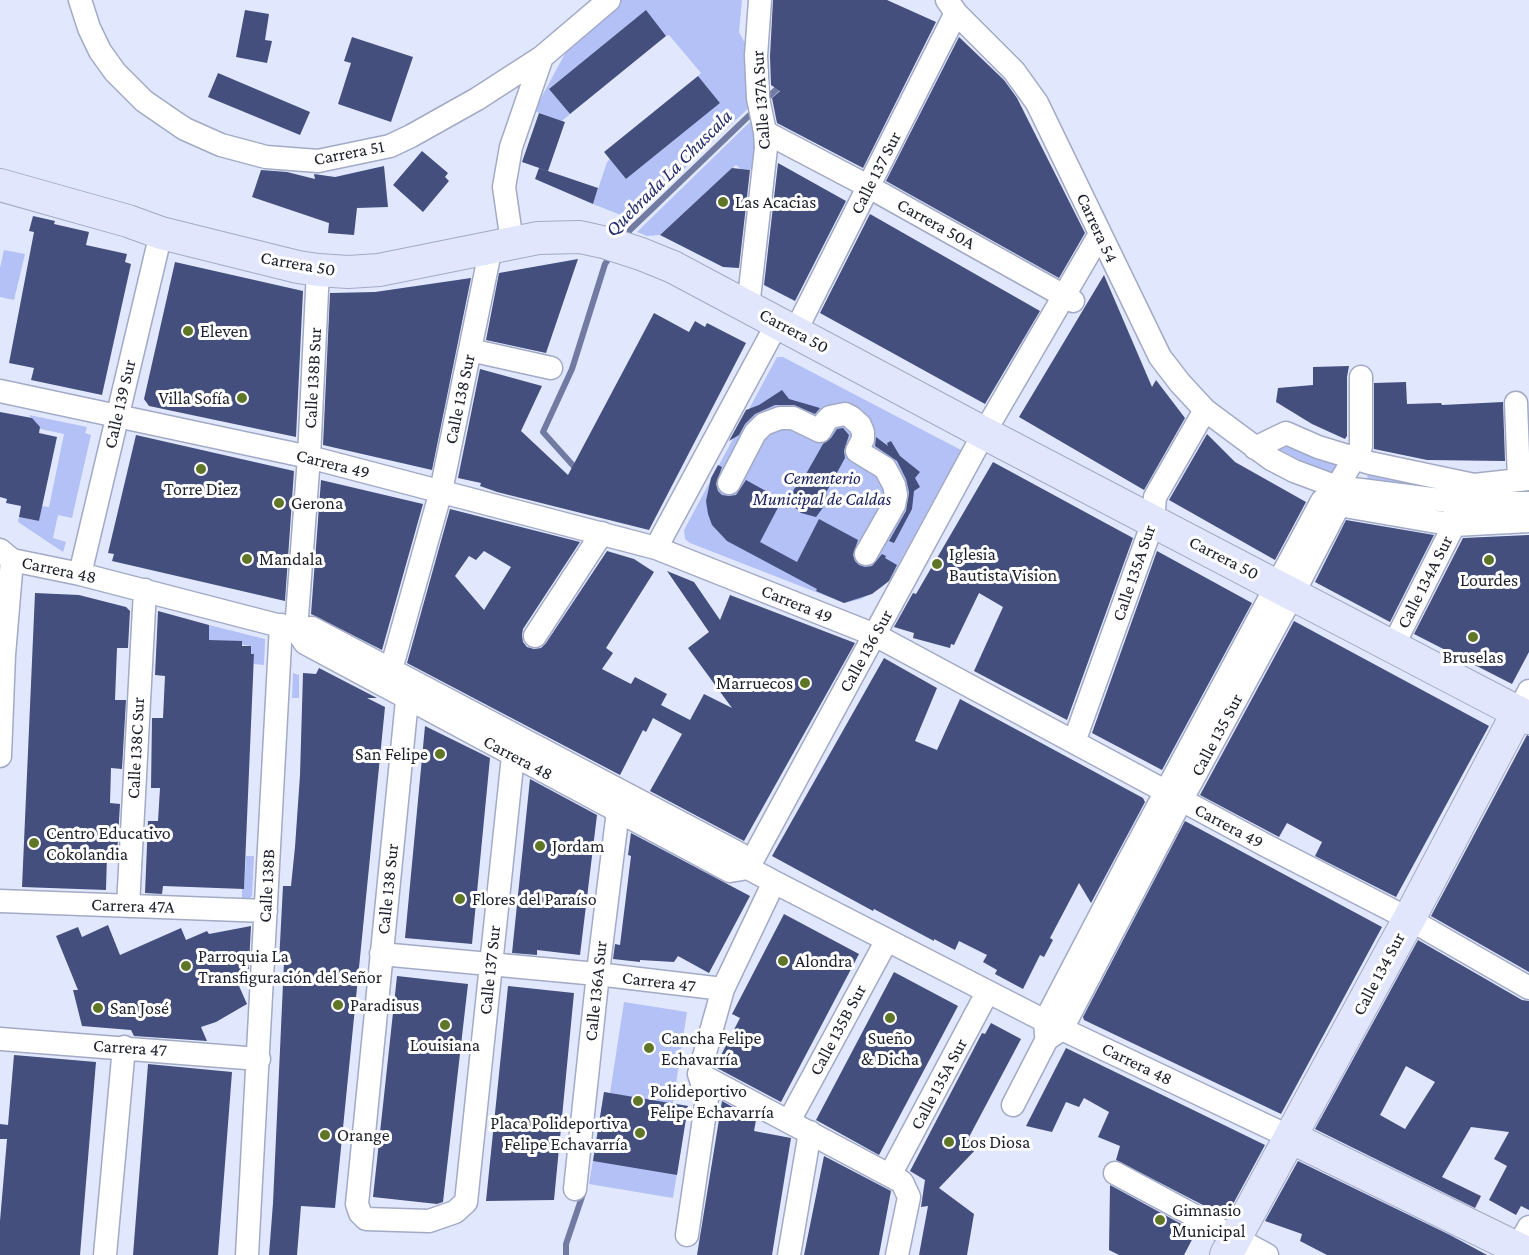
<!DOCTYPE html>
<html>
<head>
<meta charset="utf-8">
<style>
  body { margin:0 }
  canvas { display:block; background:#e1e8fe }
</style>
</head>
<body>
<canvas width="1529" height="1255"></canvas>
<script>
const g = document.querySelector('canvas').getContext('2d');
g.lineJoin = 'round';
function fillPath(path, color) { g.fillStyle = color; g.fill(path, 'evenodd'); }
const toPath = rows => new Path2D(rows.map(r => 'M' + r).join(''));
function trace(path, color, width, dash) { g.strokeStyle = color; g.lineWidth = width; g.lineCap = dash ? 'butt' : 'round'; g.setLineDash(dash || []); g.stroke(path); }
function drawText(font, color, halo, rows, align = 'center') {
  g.font = font + ' "Crimson Pro",serif'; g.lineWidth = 6; g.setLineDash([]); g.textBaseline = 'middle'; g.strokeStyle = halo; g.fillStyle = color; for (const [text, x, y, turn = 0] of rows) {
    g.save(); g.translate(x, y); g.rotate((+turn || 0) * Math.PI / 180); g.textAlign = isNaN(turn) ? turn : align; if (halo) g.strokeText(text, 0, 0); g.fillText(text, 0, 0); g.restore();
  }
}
fillPath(toPath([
  [620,0,742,0,739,32,753,58,755,102,631,219,593,204,607,162,610,159,626,179,720,103,698,76,701,73,669,35,666,36,645,11,550,88,570,114,562,121,534,111,568,48],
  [755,117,754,170,741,169,736,165,660,235,647,236,637,232],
  [4,250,25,254,14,300,0,297,0,268],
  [777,357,783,357,961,450,891,578,882,587,861,599,844,603,690,543,685,539,684,530],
  [29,415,87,427,85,433,91,435,72,518,58,515,53,538,66,542,63,552,18,522,19,517,39,521,42,506,49,507,64,434,36,428,36,423],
  [1288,442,1339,462,1332,477,1277,448],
  [1368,471,1393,476,1452,493,1367,481],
  [209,625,265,639,264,665,254,664,254,654,251,654,251,646,209,640],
  [293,673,299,675,299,698,292,698],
  [246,856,254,856,252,896,250,898,242,898,242,889,244,888],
  [624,1002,687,1012,673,1103,688,1106,673,1198,589,1184,604,1092,610,1093]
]), '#b3c1f6');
trace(toPath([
  [763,102,782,84],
  [624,238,631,229,756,109],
  [578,471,543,432,572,369,605,264,612,254],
  [566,1255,566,1244,584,1191]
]), '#717ba2', 6);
fillPath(toPath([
  [773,0,887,0,936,22,863,168,777,123,772,98,780,91,771,85,770,56],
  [245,10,269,14,265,40,272,41,267,63,236,57],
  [646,10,666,36,570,114,549,89],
  [352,37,413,57,391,122,338,104,351,63,344,61],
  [959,37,1004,80,1017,98,1085,233,1059,278,886,181],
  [218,73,310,112,300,135,208,97],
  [698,76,720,103,626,179,604,152],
  [539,113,565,122,548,171,522,162],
  [422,151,448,173,445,177,449,181,423,212,393,185],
  [778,163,846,201,795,301,764,285],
  [384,166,388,207,357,208,354,235,328,233,329,223,252,197,261,170,287,172,315,179,314,174,335,177],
  [539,168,598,188,593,204,535,179],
  [732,168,750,170,739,268,723,267,660,235],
  [870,214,1040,311,985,404,820,313],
  [33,216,55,221,54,224,89,232,86,245,127,254,125,262,131,264,102,395,31,380,34,368,9,363,34,232,29,231],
  [578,259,546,353,486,340,499,273],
  [175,262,303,291,296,437,149,406,144,399],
  [1104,275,1152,387,1156,380,1185,418,1144,490,1019,417],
  [471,278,432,470,323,445,330,293,375,292],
  [654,313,689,332,695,321,705,327,707,323,746,343,649,530,497,492,480,486,481,483,458,478,480,369,542,386,521,431,568,475],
  [1349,366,1347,377,1347,436,1345,439,1312,424,1276,402,1278,388,1313,385,1313,367],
  [1406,382,1407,404,1441,403,1442,405,1503,402,1505,461,1427,460,1374,449,1374,383],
  [782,390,789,399,820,408,815,414,794,405,775,405,755,414,745,424,739,435,729,441,746,410,759,405],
  [0,412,32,418,40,427,39,433,57,437,39,521,19,517,21,506,6,503,7,499,0,497],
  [843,428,849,435,844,451,845,458,827,491,825,505,816,517,801,513,790,503,794,489,802,481,823,444,831,438,837,429],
  [1207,434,1235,462,1306,502,1275,560,1169,500],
  [136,435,294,471,285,601,112,561,114,554,108,553],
  [876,437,888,446,887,443,891,441,900,456,920,472,915,478,920,487,914,491,912,509,894,543,889,541,906,511,909,492,906,479,897,461,875,446],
  [993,462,1133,538,1067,720,974,671,1003,607,979,593,954,645,951,644,950,648,913,638,914,633,894,627,913,593,916,594],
  [718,465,722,467,716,484,718,491,722,495,729,496,736,495,746,480,782,500,760,542,797,562,819,519,858,540,853,555,855,561,859,565,865,567,872,566,882,554,886,556,885,558,897,565,889,581,872,594,844,603,816,591,817,589,727,541,712,525,708,514,706,501,711,478],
  [321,480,423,504,382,650,311,614],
  [450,509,580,542,523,629,522,635,523,642,527,647,534,649,541,648,546,643,607,551,634,559,654,572,606,648,613,653,602,669,631,684,635,677,667,694,661,705,690,720,704,694,732,708,688,648,709,632,667,571,694,582,720,620,730,595,855,643,744,841,650,791,682,734,653,718,646,732,643,730,620,775,407,663],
  [484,551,511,567,484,610,455,576,469,556,476,560],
  [1346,520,1434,535,1390,622,1315,582],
  [1529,535,1529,652,1512,684,1414,634,1463,538],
  [1157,551,1252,603,1162,770,1092,733],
  [35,593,79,595,126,607,130,611,128,648,117,648,115,700,126,700,122,769,111,768,110,803,120,804,117,855,107,854,106,890,22,887],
  [158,611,209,625,209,640,242,641,242,646,251,646,251,654,254,654,244,889,163,886,162,894,145,893,148,821,158,821,160,788,151,788,152,718,163,718,165,676,155,675],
  [1294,621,1489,726,1396,897,1315,856,1322,842,1287,823,1279,837,1200,795],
  [884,658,937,688,915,741,937,750,960,699,1143,798,1145,802,1091,903,1079,883,1050,938,1053,940,1044,957,1040,955,1023,989,995,974,997,970,983,962,987,955,959,941,955,950,934,939,934,941,874,909,873,911,772,856],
  [319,668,377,698,367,698,385,707,335,1208,301,1206,297,1255,269,1255,273,1203,284,962,279,962,283,886,291,886,295,847,300,775,303,673,316,674],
  [425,726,490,758,472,944,405,938],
  [1527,735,1529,736,1529,972,1431,916],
  [530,779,597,815,580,955,537,950,537,955,512,953],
  [1185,821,1382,927,1281,1114,1084,1020,1083,1017],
  [631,833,750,896,709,973,678,956,674,962,640,960,640,962,613,959,615,944,620,945,631,856,628,855],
  [784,914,859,954,781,1102,715,1067,740,1018,732,1014],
  [108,925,120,955,181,928,186,940,207,931,209,934,251,926,248,982,239,986,247,1004,216,1022,201,1027,207,1041,134,1036,131,1030,82,1026,73,990,78,990,56,936,78,927,82,937],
  [1418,940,1522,1000,1529,1001,1529,1210,1521,1206,1516,1215,1489,1200,1507,1166,1494,1159,1509,1132,1471,1127,1442,1177,1481,1196,1475,1208,1315,1129],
  [1406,1066,1435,1082,1405,1129,1380,1115],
  [894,972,958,1006,879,1155,816,1120],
  [397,976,468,984,443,1202,437,1204,373,1197],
  [508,986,574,993,554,1200,486,1201],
  [991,1023,1021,1039,968,1139,980,1145,939,1188,974,1214,967,1255,919,1255,928,1206,921,1207,925,1180,910,1171,982,1033,985,1034],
  [1066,1048,1265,1145,1226,1217,1116,1160,1120,1146,1098,1137,1109,1112,1084,1098,1079,1107,1066,1102,1052,1132,1026,1126],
  [14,1055,96,1062,80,1255,0,1255,0,1221,7,1139,0,1139,0,1124,8,1125],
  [148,1064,232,1072,218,1255,133,1255],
  [604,1092,688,1106,677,1175,593,1161],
  [722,1101,756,1120,754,1131,791,1138,772,1255,697,1255],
  [824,1156,891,1191,879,1255,804,1255],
  [1298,1161,1450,1235,1487,1255,1327,1255,1300,1241,1302,1234,1265,1221],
  [1110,1185,1196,1232,1184,1255,1119,1255,1109,1250]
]), '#444f7d');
const street = toPath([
  [80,0,89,28,100,51,115,72,144,101,173,121,185,129,221,145,266,157,318,161,390,146,411,136,477,99,542,57,609,0],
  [947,0,956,13,1014,71,1037,103,1160,357,1180,383,1205,410,1271,459,1294,471,1337,487,1456,502,1529,503],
  [765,132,862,183,1073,301],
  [512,242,504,187,511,147,542,57],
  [748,307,766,148,765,132,758,98,756,56,760,0],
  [795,332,956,13],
  [470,350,551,368],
  [0,391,309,457,656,548,875,635,1267,846,1409,919,1529,988],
  [1516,403,1519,479],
  [1255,448,1286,433,1318,447,1370,463,1474,485,1529,479],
  [729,483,755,433,764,424,780,418,793,418,820,431,826,421,830,417,845,414,851,417,860,425,863,432,863,439,857,451,885,468,894,485,896,495,894,505,866,554],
  [1339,505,1454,525,1529,521],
  [656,548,778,322],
  [0,550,12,560,80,574,296,630,312,628,740,854,748,868,774,882,1045,1021,1290,1137],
  [80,574,161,233],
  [296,630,305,643,730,871,748,868],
  [296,630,309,457,318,270],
  [535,636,602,533],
  [1393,646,1454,525,1455,513],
  [415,683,407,700,357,1204,360,1213,366,1219,429,1221,455,1212,466,1202,513,756,522,740],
  [387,684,441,491,491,247],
  [1518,712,1529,691],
  [1074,742,1153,522,1155,497,1205,410],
  [0,756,4,655,12,560],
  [748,868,984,433,1100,234],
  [0,901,266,911],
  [128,906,145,590],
  [381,954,597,974,723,989],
  [1046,1035,1045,1021,1127,864,1322,501,1337,487,1361,447,1361,377],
  [0,1039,259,1059],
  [699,1074,902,1182,909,1197,897,1255],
  [1013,1105,1047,1039,1062,1029,1175,812,1293,594,1339,505,1337,487],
  [789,1121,887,940],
  [1115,1173,1267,1255],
  [890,1175,987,993],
  [575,1189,599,964,618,811,625,799],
  [687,1235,707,1098,699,1074,723,989,774,882],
  [105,1255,124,1047],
  [247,1255,281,625],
  [789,1255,810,1132],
  [1513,1255,1529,1227]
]);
const secondary = toPath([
  [0,185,128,221,161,233,298,267,318,270,348,272,379,270,538,238,580,237,607,243,641,254,673,267,984,433,1529,718],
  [1290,1137,1529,1254],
  [1226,1255,1409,919,1518,712]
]);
trace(street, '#a2aac5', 25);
trace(secondary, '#a2aac5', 34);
trace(street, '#fff', 22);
trace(secondary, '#e1e6fc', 32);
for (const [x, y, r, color] of [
  [723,202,6,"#607627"],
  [188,331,6,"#607627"],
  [242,398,6,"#607627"],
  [201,469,6,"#607627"],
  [279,503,6,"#607627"],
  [247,559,6,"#607627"],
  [1489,560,6,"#607627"],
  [937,564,6,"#607627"],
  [1473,637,6,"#607627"],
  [805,683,6,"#607627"],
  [440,754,6,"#607627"],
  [34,843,6,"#607627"],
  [540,846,6,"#607627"],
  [460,899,6,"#607627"],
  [783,961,6,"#607627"],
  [186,966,6,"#607627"],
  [338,1005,6,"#607627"],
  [98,1008,6,"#607627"],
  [890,1018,6,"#607627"],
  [445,1025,6,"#607627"],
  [649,1048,6,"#607627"],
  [638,1101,6,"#607627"],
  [640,1133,6,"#607627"],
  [325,1135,6,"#607627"],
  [949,1142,6,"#607627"],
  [1160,1220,6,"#607627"]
]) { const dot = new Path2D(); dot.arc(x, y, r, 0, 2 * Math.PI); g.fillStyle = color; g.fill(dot); trace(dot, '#fff', 2); }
drawText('18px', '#1d202a', '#fff', [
  ["Calle 137A Sur",761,100,-94],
  ["Carrera 51",349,153,-11],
  ["Calle 137 Sur",876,173,-63],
  ["Carrera 50A",936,224,29],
  ["Carrera 54",1097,228,65],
  ["Carrera 50",298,264,10],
  ["Carrera 50",794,331,28],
  ["Calle 138B Sur",313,378,-87],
  ["Calle 138 Sur",460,399,-78],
  ["Calle 139 Sur",120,404,-77],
  ["Carrera 49",333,464,14],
  ["Carrera 50",1224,558,27],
  ["Carrera 48",59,570,12],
  ["Calle 135A Sur",1134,573,-71],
  ["Calle 134A Sur",1425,582,-63],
  ["Carrera 49",797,604,22],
  ["Calle 136 Sur",866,651,-61],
  ["Calle 135 Sur",1217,735,-62],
  ["Calle 138C Sur",136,748,-87],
  ["Carrera 48",518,758,28],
  ["Carrera 49",1229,826,28],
  ["Calle 138B",267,886,-87],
  ["Calle 138 Sur",388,889,-84],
  ["Carrera 47A",133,906,2],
  ["Calle 137 Sur",490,970,-84],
  ["Calle 134 Sur",1379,974,-62],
  ["Carrera 47",659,982,7],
  ["Calle 136A Sur",596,991,-84],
  ["Calle 135B Sur",838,1030,-62],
  ["Carrera 47",130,1048,4],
  ["Carrera 48",1137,1064,26],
  ["Calle 135A Sur",939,1084,-62]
]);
drawText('18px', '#1d202a', '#fff', [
  ["Las Acacias",735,202],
  ["Eleven",200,331],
  ["Villa Sofía",230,398,"right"],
  ["Torre Diez",201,489,"center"],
  ["Gerona",291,503],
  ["Iglesia",949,554],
  ["Bautista Vision",949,575],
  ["Mandala",259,559],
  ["Lourdes",1489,580,"center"],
  ["Bruselas",1473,657,"center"],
  ["Marruecos",793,683,"right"],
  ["San Felipe",428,754,"right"],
  ["Centro Educativo",46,833],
  ["Cokolandia",46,854],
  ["Jordam",552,846],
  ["Flores del Paraíso",472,899],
  ["Parroquia La",198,956],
  ["Transfiguración del Señor",198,977],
  ["Alondra",795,961],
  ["Paradisus",350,1005],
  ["San José",110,1008],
  ["Cancha Felipe",661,1038],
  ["Echavarría",661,1059],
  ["Sueño",890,1038,"center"],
  ["& Dicha",890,1059,"center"],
  ["Louisiana",445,1045,"center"],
  ["Polideportivo",650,1091],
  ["Felipe Echavarría",650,1112],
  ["Placa Polideportiva",628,1123,"right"],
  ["Felipe Echavarría",628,1144,"right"],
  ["Orange",337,1135],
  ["Los Diosa",961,1142],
  ["Gimnasio",1172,1210],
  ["Municipal",1172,1231]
], 'left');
drawText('italic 18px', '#1d2360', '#fff', [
  ["Cementerio",822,478],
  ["Municipal de Caldas",822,499]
]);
drawText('italic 20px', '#252d6b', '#fff', [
  ["Quebrada La Chuscala",669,173,-45]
]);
</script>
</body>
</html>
